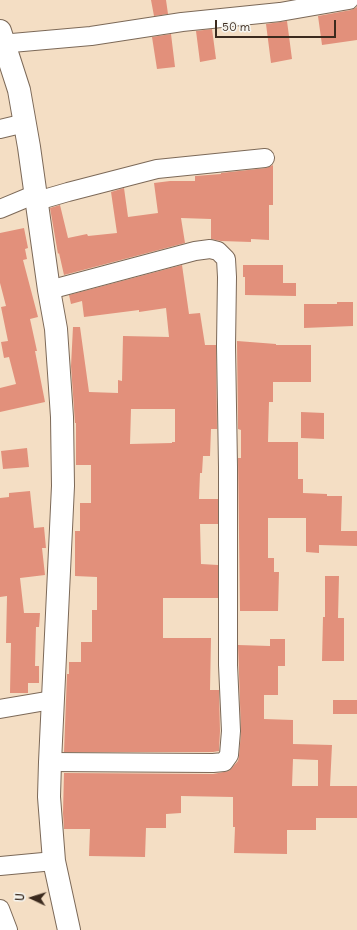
<!DOCTYPE html>
<html>
<head>
<meta charset="utf-8">
<style>
  body { margin:0 }
  #map { position:relative; width:357px; height:930px; overflow:hidden; background:#f4dec4; font-family:Delius,sans-serif }
  canvas { display:block }
  .north { position:absolute; left:12px; top:878px; width:40px; height:40px; -webkit-text-stroke:3px #f6f6f2; paint-order:stroke; rotate:274deg; font-size:11px; font-weight:700; line-height:16px; text-align:center; color:#3b2a1e }
  .north::after { content:''; display:block; margin:auto; width:14px; height:18px; background:#3b2a1e; clip-path:polygon(50% 0,100% 100%,50% 72%,0 100%) }
  .scale { position:absolute; left:215px; top:20px; width:121px; height:18px; box-sizing:border-box; border:2px solid #3b2a1e; border-top:0; padding-left:5px; font-size:12px; line-height:14px; white-space:nowrap; color:#3b2a1e; -webkit-text-stroke:3px #f6f6f2; paint-order:stroke }
</style>
</head>
<body>
<div id="map">
<canvas width="357" height="930"></canvas>
<div class="north">U</div>
<div class="scale">50 m</div>
</div>
<script>
const g = document.querySelector('canvas').getContext('2d');
g.lineJoin = 'round';
function fillPath(path, color) { g.fillStyle = color; g.fill(path, 'evenodd'); }
const toPath = rows => new Path2D(rows.map(r => 'M' + r).join(''));
function trace(path, color, width, dash) { g.strokeStyle = color; g.lineWidth = width; g.lineCap = dash ? 'butt' : 'round'; g.setLineDash(dash || []); g.stroke(path); }
fillPath(toPath([
  [151,0,166,0,168,14,154,16],
  [357,7,357,40,322,45,318,16,351,10],
  [287,21,292,59,271,63,266,24],
  [212,29,216,59,200,62,196,31],
  [171,34,175,67,157,69,152,37],
  [273,165,273,205,269,205,269,240,251,239,251,242,221,241,211,239,211,219,181,218,185,243,64,275,59,253,58,254,50,208,60,205,68,238,87,234,88,236,117,233,111,192,124,188,128,217,158,213,154,183,170,181,195,181,195,176,221,174,221,173,266,168],
  [24,228,28,248,25,249,27,259,23,260,38,317,30,319,37,351,35,351,45,402,0,412,0,388,16,384,9,357,4,358,1,342,8,341,1,307,6,306,0,283,0,233],
  [182,265,189,314,200,313,205,345,216,345,217,429,211,429,210,456,203,456,202,473,200,473,199,499,218,499,218,524,200,524,201,564,218,565,218,598,163,598,163,638,211,638,210,690,219,690,220,731,219,751,213,752,64,752,67,674,69,674,69,662,81,662,81,642,92,642,92,610,97,610,97,577,75,576,75,531,80,531,80,503,91,503,91,465,76,465,76,423,75,423,71,366,73,327,80,327,89,392,118,393,118,380,122,381,123,336,169,337,166,308,139,312,139,310,84,317,82,301,71,304,69,295],
  [131,409,175,409,175,442,172,442,172,443,130,444],
  [243,265,283,265,283,283,296,283,296,296,245,295,245,277,243,277],
  [337,302,353,302,353,326,304,328,304,304,337,304],
  [237,341,276,344,276,345,311,345,311,382,273,382,273,402,269,402,268,442,298,442,298,479,303,479,303,493,327,494,327,496,342,496,341,531,357,531,357,546,319,545,319,553,306,552,306,518,268,518,268,558,274,558,274,572,279,572,278,611,240,611,238,458,241,458,241,430,238,429],
  [301,412,324,413,324,439,301,438],
  [27,448,29,467,3,469,1,451],
  [30,491,34,528,44,527,46,548,42,548,45,575,20,578,24,613,40,613,39,627,36,627,35,666,39,666,39,683,28,683,28,693,10,693,11,643,6,643,7,596,0,597,0,498,9,497,9,493],
  [325,576,339,576,338,618,344,618,344,661,322,661,323,617,325,617],
  [270,639,285,639,285,666,278,666,278,695,264,695,264,719,293,720,293,744,332,745,330,786,357,786,357,818,316,818,316,830,287,830,287,854,234,853,235,827,233,827,233,797,181,796,181,813,166,814,166,828,146,828,145,857,89,856,90,829,64,829,63,813,64,773,213,774,229,771,238,761,239,756,241,732,238,645,270,646],
  [293,759,318,760,318,786,292,786],
  [333,700,357,700,357,714,333,714]
]), '#e2907b');
const street = toPath([
  [0,44,91,36,182,22,280,12,349,0],
  [0,129,25,123],
  [37,201,68,192,157,169,265,158],
  [0,209,36,194],
  [49,290,195,251,210,249,218,251,226,259,227,277,226,346,228,467,228,665,231,731,229,755,224,762,213,763,50,762],
  [0,709,52,700],
  [0,866,54,861],
  [0,909,8,930]
]);
const secondary = toPath([
  [0,31,19,90,29,147,49,290,56,329,62,417,63,486,50,762,49,797,54,861,69,930]
]);
trace(street, '#7c6958', 20);
trace(secondary, '#7c6958', 24);
trace(street, '#fff', 18);
trace(secondary, '#fff', 22);
</script>
</body>
</html>
